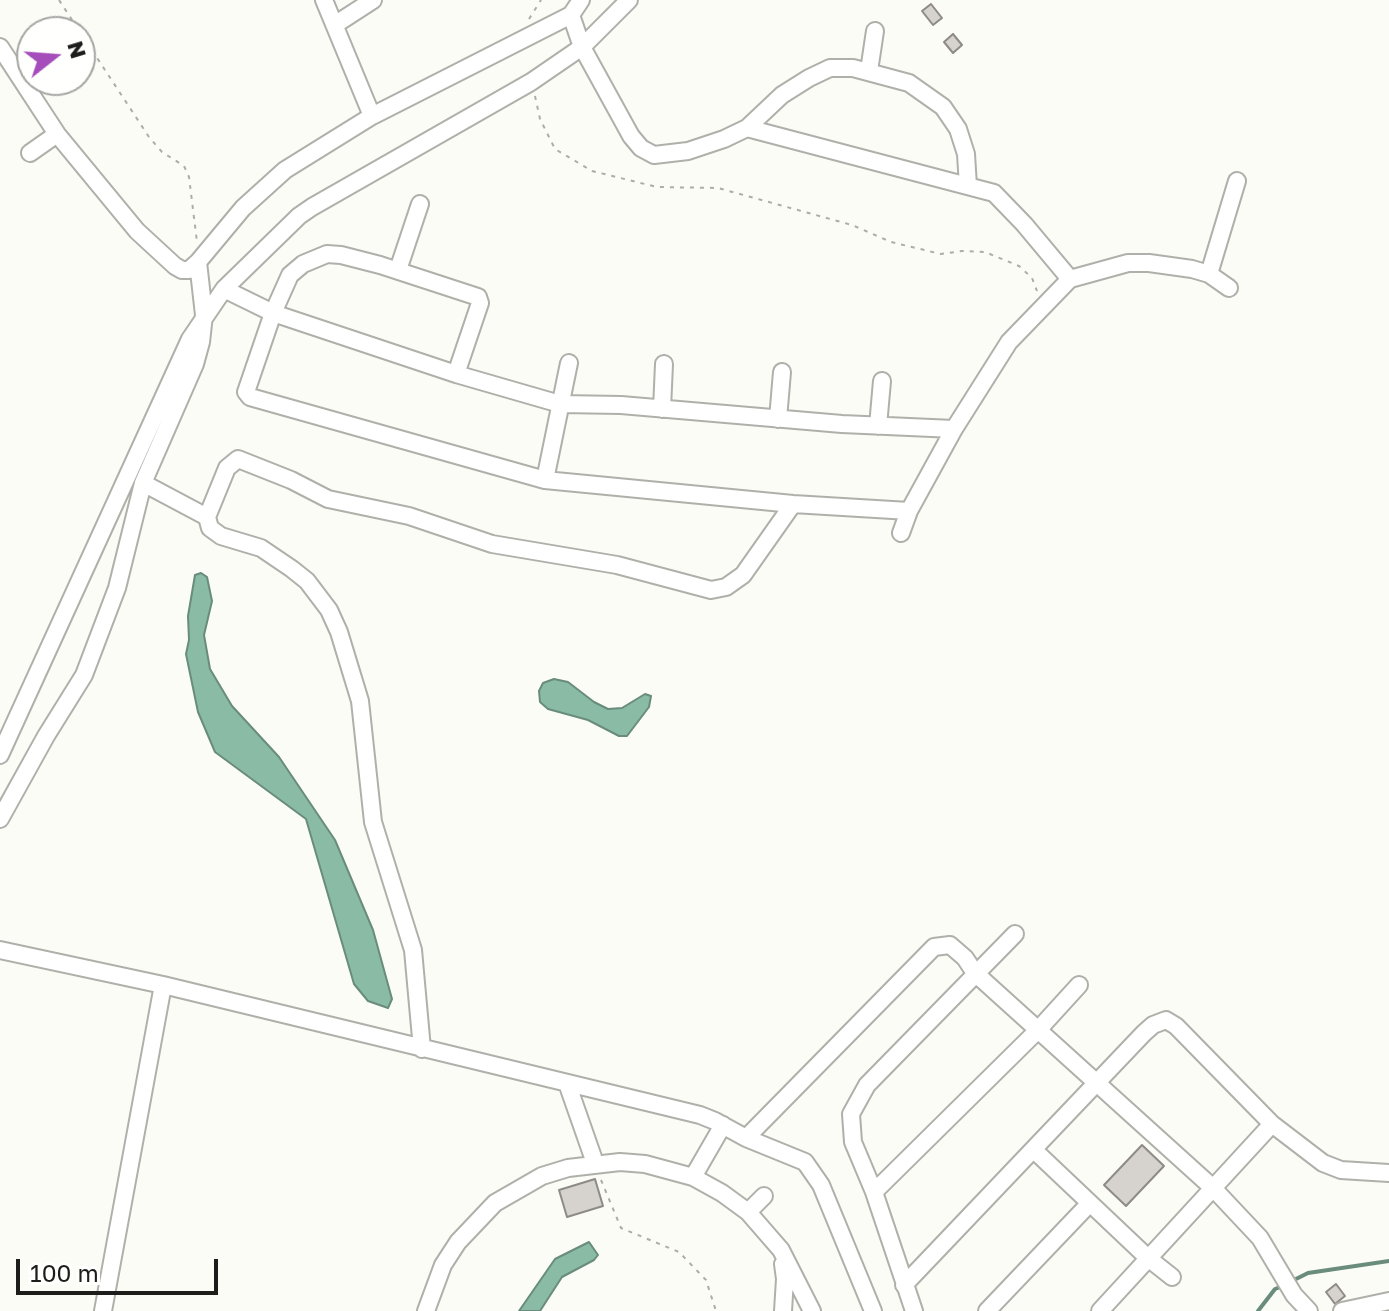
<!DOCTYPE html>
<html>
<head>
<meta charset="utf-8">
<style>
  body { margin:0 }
  #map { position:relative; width:1389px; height:1311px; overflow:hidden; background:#fcfcf6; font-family:"Golos Text",sans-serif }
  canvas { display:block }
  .north { position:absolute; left:16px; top:16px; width:80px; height:80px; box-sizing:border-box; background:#fffffe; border:2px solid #a5a5a3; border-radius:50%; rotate:73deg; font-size:22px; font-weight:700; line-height:32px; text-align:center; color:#1d1d1b }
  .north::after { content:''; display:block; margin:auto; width:28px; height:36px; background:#a54ebb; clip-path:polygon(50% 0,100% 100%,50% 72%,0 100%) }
  .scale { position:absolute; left:16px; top:1259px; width:202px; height:36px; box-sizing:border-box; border:4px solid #1d1d1b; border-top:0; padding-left:10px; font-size:24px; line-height:28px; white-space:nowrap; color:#1d1d1b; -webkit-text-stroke:6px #fffffe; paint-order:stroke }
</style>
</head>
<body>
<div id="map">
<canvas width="1389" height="1311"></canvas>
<div class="north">N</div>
<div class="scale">100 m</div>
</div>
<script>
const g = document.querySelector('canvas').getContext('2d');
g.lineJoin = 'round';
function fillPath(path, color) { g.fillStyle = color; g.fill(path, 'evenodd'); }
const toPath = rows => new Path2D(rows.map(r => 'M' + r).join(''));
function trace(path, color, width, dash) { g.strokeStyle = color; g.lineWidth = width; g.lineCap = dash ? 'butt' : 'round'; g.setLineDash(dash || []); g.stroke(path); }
const water = toPath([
  [201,573,207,577,212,601,204,635,210,669,232,706,279,757,335,840,373,930,392,999,388,1008,368,1001,354,984,306,819,215,752,198,712,186,654,189,640,188,616,195,575,201,573],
  [554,679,568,682,594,702,608,709,622,708,645,694,651,696,649,707,627,736,619,736,588,720,548,709,540,702,539,691,543,683,554,679],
  [589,1242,598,1255,594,1260,562,1277,540,1311,519,1311,555,1259,589,1242]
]);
fillPath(water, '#8abba5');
trace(water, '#698c7c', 2);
trace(toPath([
  [1290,1282,1308,1273,1389,1261],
  [1258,1311,1275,1289,1283,1286]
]), '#698c7c', 4);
const building = toPath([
  [931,4,942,18,933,25,922,11,931,4],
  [953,34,962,45,953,53,944,42,953,34],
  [1142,1145,1164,1166,1126,1206,1104,1185,1142,1145],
  [595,1179,603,1206,567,1217,559,1190,595,1179],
  [1336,1284,1345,1296,1335,1304,1326,1292,1336,1284]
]);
fillPath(building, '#d6d3ce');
trace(building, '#8e8b86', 2);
const minor = toPath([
  [324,0,372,116],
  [571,15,582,47,631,136,641,148,654,155,688,151,724,139,747,128,782,95,809,78,830,68,853,68,909,83,943,107,958,129,966,154,968,186],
  [336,24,373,0],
  [0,47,57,134,137,231,175,266,182,270,189,270,198,262,243,208,285,170,372,116,571,15,581,0],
  [869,71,875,31],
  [747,128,994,193,1024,224,1070,279],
  [30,153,57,134],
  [398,270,420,204],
  [1209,274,1237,181],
  [224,289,273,313,456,374,560,404,621,405,842,424,954,429],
  [456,374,480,303,478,297,380,265,341,255,327,254,303,264,290,275,273,313,246,392,250,397,545,480,793,504,909,511],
  [662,409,664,364],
  [778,419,782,372],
  [878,426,882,381],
  [545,480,569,363],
  [143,483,207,517,210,528,221,536,261,548,292,569,307,581,329,610,339,632,360,701,373,822,413,950,422,1049],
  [207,517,227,468,238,459,291,480,328,499,409,516,492,544,617,565,711,590,726,587,743,575,793,504],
  [901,533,909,511,954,429,1009,342,1070,279,1128,263,1149,263,1192,269,1209,274,1229,288],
  [0,755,190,339,224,289,299,216,312,207,531,82,582,47,629,0],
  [0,819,46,736,84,675,117,588,143,483,195,364,201,342,204,315,198,262],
  [0,950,163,985,700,1115,715,1121,746,1138,805,1162,821,1185,873,1311],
  [567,1083,595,1163],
  [746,1138,934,947,950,945,965,958,975,973,1213,1188,1260,1238,1294,1295,1309,1311],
  [1035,1151,1148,1258,1172,1277],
  [693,1177,723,1125],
  [874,1192,1038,1030,1079,985],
  [748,1212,764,1196],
  [904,1285,1144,1033,1153,1025,1166,1020,1176,1026,1272,1124,1323,1163,1341,1170,1389,1173],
  [103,1311,163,985],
  [426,1311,443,1265,458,1242,495,1203,542,1176,568,1168,620,1162,645,1164,693,1177,722,1193,748,1212,781,1250,812,1311],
  [783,1311,785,1279,783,1264],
  [914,1311,874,1192,853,1142,851,1114,867,1085,1015,934],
  [987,1311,1090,1203],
  [1100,1311,1272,1124],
  [1342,1311,1389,1301]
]);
trace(minor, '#b0b0ab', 20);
trace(toPath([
  [59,0,149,137,162,152,184,166,189,177,197,242],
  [529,19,541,0],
  [535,96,540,119,555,149,592,171,657,187,718,188,852,225,891,242,941,254,962,251,985,252,1019,266,1032,278,1037,291],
  [601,1180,621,1228,679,1252,706,1280,716,1311]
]), '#adada8', 2, [4, 6]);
trace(minor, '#fff', 16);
</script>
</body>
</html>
